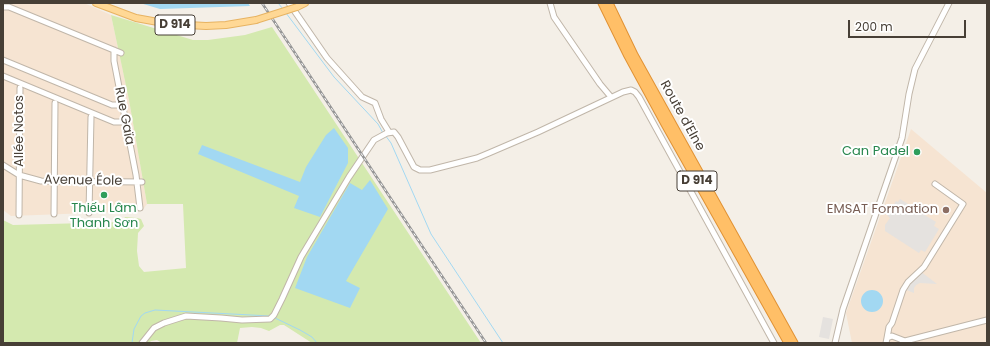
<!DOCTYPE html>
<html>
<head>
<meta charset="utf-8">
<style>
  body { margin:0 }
  #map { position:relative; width:990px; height:346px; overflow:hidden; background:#f4efe7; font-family:Poppins,sans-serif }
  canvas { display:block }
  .frame { position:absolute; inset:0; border:4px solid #473f36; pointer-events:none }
  .scale { position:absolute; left:848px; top:20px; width:118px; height:18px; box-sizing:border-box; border:2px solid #473f36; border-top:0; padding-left:5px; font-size:12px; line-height:14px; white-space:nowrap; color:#473f36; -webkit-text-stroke:3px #fff; paint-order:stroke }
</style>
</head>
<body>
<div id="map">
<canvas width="990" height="346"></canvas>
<div class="frame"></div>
<div class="scale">200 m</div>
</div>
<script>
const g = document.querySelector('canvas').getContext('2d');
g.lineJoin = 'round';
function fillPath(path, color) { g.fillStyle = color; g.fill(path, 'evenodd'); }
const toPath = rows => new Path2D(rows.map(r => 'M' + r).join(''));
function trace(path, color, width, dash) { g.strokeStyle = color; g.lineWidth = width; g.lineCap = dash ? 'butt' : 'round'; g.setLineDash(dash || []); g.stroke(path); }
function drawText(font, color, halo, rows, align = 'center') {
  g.font = font + ' Poppins,sans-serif'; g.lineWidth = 4; g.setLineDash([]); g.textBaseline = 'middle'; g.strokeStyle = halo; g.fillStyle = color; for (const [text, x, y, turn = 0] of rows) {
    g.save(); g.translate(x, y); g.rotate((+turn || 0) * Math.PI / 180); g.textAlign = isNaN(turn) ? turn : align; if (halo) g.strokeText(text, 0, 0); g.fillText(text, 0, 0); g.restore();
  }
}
fillPath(toPath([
  [3,3,84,3,111,15,129,100,147,204,142,211,11,216,3,210],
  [911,129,987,193,987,343,852,343,846,313]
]), '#f6e4d2');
fillPath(toPath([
  [111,15,193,40,208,40,245,35,272,27,481,343,312,343,284,325,280,325,269,331,261,328,252,327,240,328,237,343,162,343,157,340,151,341,149,343,3,343,3,220,13,225,122,222,125,217,137,218,141,219,144,226,138,233,137,251,139,266,144,272,186,268,183,204,147,204,129,100]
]), '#d4e9af');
fillPath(toPath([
  [900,199,923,213,923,214,936,222,934,226,939,229,925,252,921,250,919,253,885,231,885,225,890,218,887,215,896,201,898,202],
  [920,271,937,284,920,283,916,285,914,288,914,293,904,289],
  [823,317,833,319,829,339,819,337]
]), '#e5e2df');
fillPath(toPath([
  [140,3,248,3,250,6,160,9],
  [334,128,348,148,348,163,320,217,294,208,299,196,198,154,202,145,300,182,306,167,326,135],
  [370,180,388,209,346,281,360,288,350,308,295,288,307,257,350,183,362,190],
  '861 301a11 11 0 1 1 22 0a11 11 0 1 1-22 0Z'
]), '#a2d8f2');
trace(toPath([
  [278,3,283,9],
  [286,13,334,77,378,124,383,133],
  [385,135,391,143,431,234,503,343],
  [275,318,300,330,312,337,317,343],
  [132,343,134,329,141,316,145,313,155,310,270,316]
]), '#a2d8f2', 1);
const minor = toPath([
  [289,3,327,58,362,97,375,103,381,119,389,132],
  [550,3,554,17,600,84,611,97],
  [3,7,9,7,121,53],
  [114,50,114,61,136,175,140,208],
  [3,60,112,105,122,105],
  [3,76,114,122,125,122],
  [3,165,19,175,41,181,142,182],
  [89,213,91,117],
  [54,214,55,103],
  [19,215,20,88],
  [887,338,889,327,892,323,903,290,908,282,924,267,963,204,935,184],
  [142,343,154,328,164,323,186,316,221,318,242,320,270,319,274,315,282,299,301,257,349,177,374,140,387,133,394,132,398,137,414,167,420,170,430,170,477,158,489,153,538,132,623,92,631,90,635,92,639,97,774,343],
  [835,343,843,309,902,138,909,94,915,69,949,3],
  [886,343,887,338,892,336,905,341],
  [902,343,905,341,987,320]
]);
const major = toPath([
  [96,3,136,18,169,24,206,26,226,25,256,20],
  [297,7,305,3]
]);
const highway = toPath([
  [602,3,627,54,665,124,788,343],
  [609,3,634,55,794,343]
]);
trace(minor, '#c0b6a9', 7);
trace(major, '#e7b362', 8);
trace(highway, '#e19234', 9);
trace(minor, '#fff', 5);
trace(major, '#ffd895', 6);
trace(highway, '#ffbf67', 7);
const rail = toPath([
  [262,3,486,343]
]);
trace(rail, '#969696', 2.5);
trace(rail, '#fff', 1, [3]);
const majorBridge = toPath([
  [256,20,297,7]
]);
trace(majorBridge, '#e7b362', 8, []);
trace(majorBridge, '#ffd895', 6);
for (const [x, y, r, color] of [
  [917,152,4,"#2e9e5b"],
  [104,195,4,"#2e9e5b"],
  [946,210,4,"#8d6e63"]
]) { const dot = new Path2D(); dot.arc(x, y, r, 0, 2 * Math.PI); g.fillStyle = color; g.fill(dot); trace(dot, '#fff', 1.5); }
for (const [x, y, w] of [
  [175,25,40],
  [697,181,40]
]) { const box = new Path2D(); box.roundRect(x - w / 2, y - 10, w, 20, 3); g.fillStyle = '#fff'; g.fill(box); trace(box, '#473f36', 1); }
drawText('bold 12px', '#473f36', null, [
  ["D 914",175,25],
  ["D 914",697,181]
]);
drawText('13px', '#473f36', '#fff', [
  ["Rue Gaïa",124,116,79],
  ["Route d'Elne",682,116,61],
  ["Allée Notos",20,131,-90],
  ["Avenue Éole",83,181,1]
]);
drawText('13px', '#27864d', '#fff', [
  ["Can Padel",909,152],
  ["Thiếu Lâm",104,209,"center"],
  ["Thanh Sơn",104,224,"center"]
], 'right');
drawText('13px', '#785e54', '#fff', [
  ["EMSAT Formation",938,210]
], 'right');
</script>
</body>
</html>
